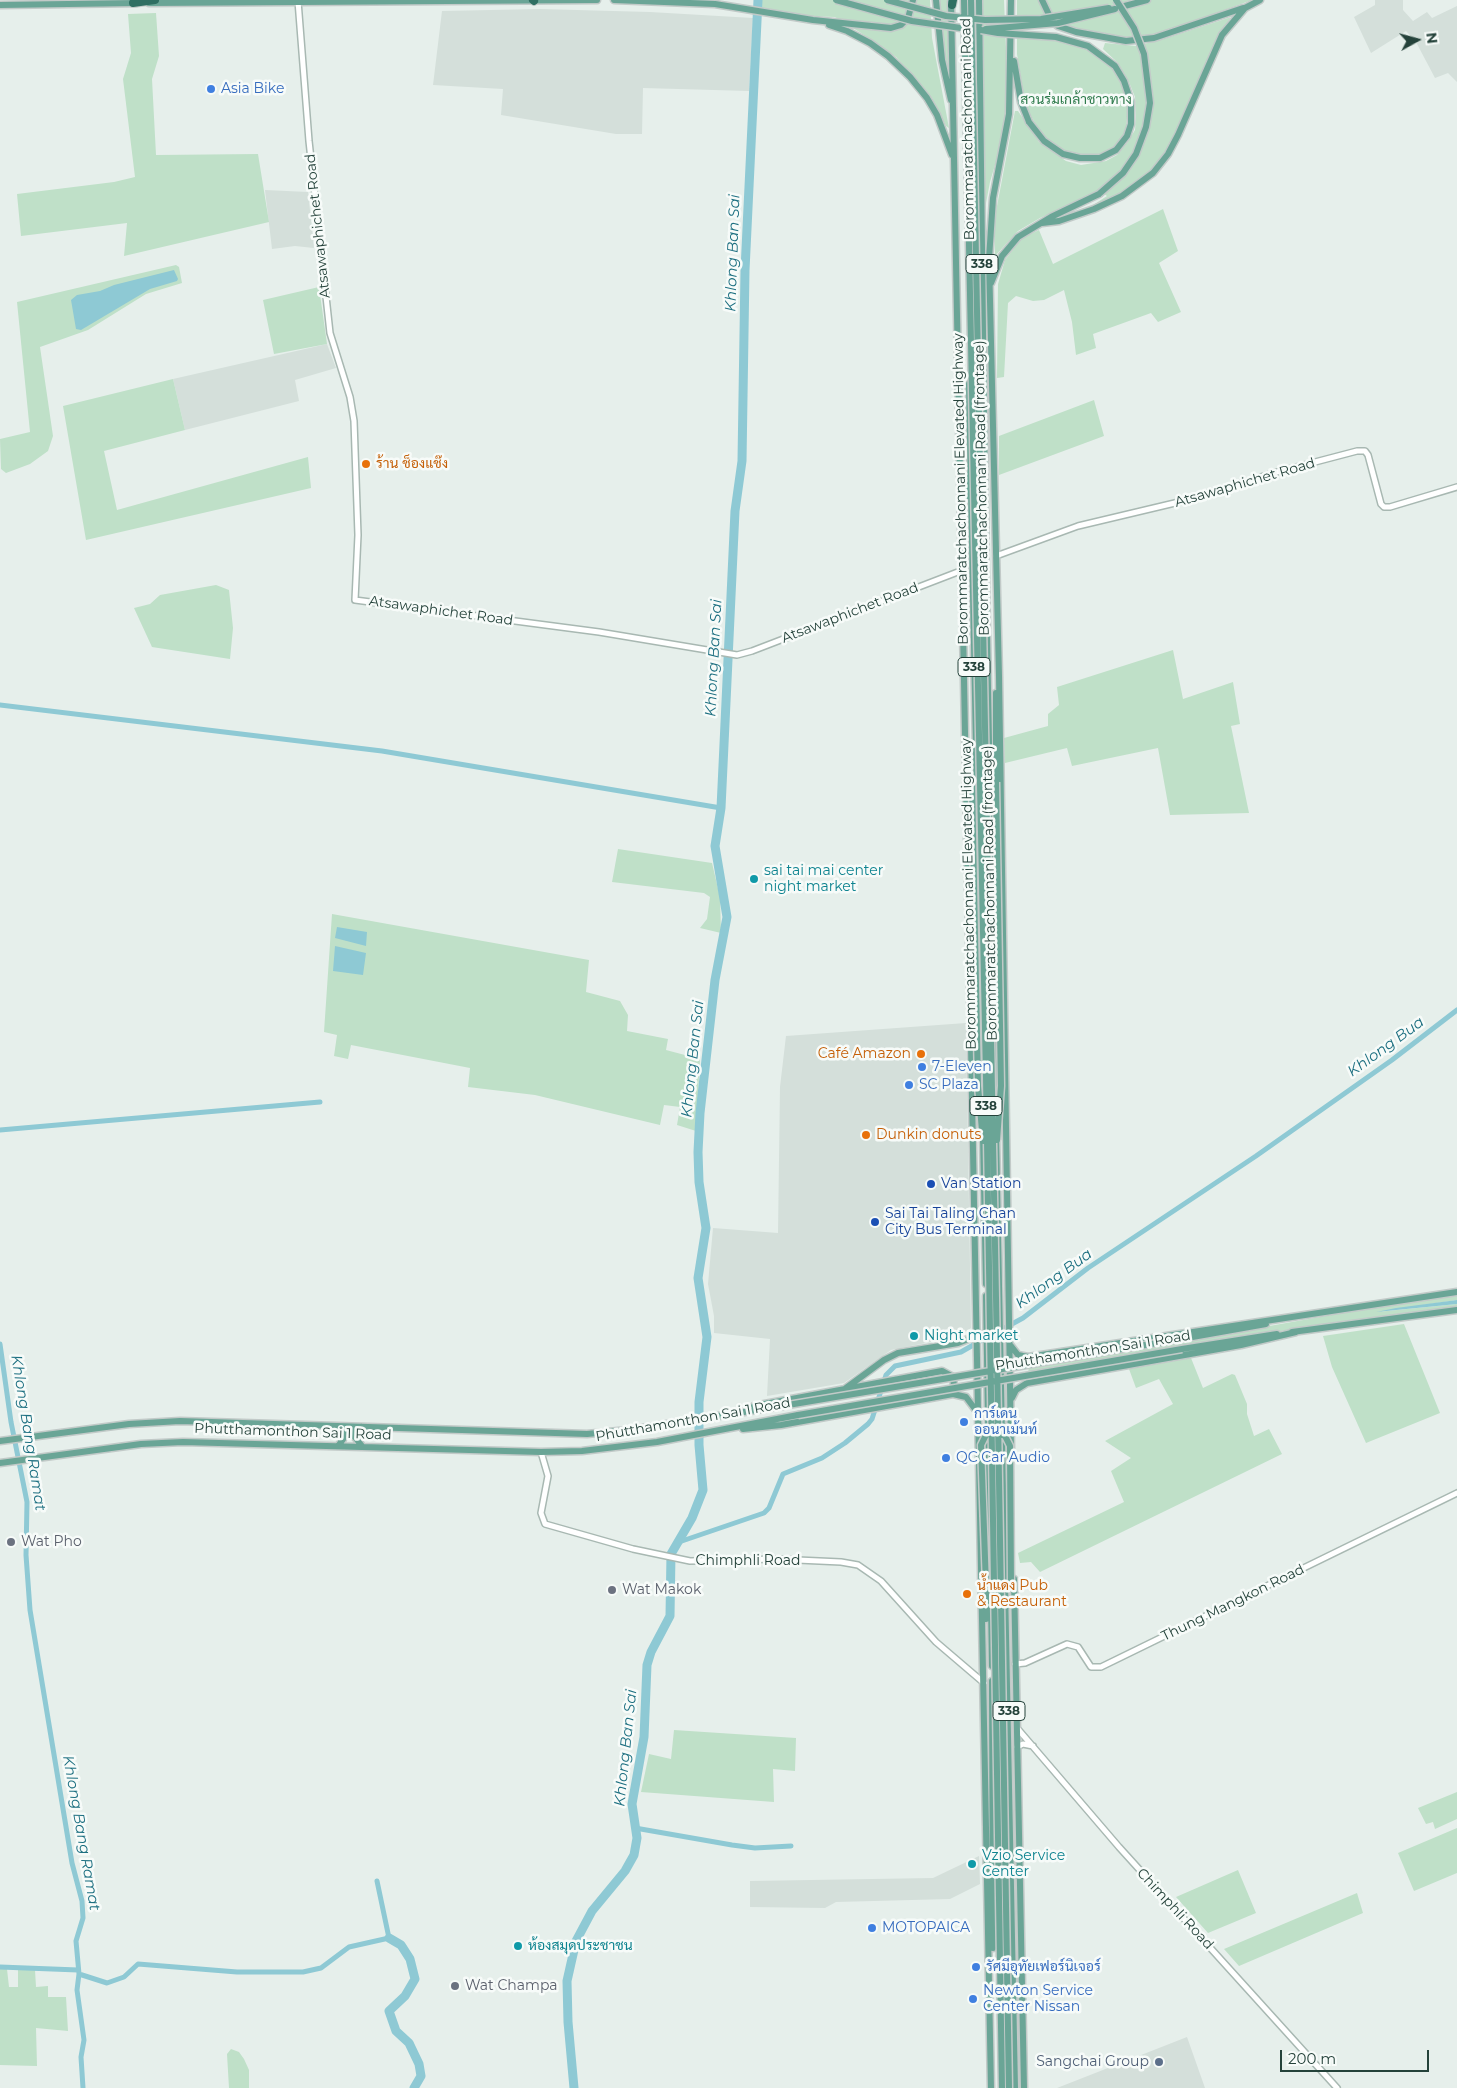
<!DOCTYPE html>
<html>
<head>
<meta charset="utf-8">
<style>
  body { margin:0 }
  #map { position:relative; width:1457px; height:2088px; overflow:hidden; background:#e6efeb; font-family:Montserrat,sans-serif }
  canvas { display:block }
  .north { position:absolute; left:1392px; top:15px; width:50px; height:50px; -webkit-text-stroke:4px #f7fbf9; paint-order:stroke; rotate:83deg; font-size:14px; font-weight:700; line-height:20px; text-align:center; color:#24423a }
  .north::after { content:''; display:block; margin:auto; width:18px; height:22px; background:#24423a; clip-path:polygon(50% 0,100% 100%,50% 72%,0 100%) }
  .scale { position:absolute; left:1280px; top:2050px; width:149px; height:22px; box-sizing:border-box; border:2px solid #24423a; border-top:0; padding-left:6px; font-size:15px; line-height:18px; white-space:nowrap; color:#24423a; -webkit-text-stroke:4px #f7fbf9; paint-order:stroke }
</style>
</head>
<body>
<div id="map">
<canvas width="1457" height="2088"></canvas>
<div class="north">N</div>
<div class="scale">200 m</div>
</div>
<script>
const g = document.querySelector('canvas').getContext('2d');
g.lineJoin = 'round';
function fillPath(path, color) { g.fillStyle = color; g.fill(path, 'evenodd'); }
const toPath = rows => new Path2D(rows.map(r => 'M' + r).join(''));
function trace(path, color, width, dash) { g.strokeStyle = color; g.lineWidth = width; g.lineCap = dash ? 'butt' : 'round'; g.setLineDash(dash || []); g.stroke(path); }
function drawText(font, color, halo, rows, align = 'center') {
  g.font = font + ' Montserrat,Sarabun,sans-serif'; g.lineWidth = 5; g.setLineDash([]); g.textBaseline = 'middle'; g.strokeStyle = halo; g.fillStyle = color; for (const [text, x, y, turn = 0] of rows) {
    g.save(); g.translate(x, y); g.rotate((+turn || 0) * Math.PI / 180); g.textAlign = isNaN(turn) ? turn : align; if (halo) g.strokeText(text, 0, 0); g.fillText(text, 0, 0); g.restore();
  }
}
fillPath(toPath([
  [1375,0,1403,0,1403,10,1413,21,1427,12,1432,18,1457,6,1457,82,1448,73,1435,78,1416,42,1406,31,1371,53,1354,17,1375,5],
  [540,9,650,12,753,18,749,91,643,88,642,134,616,134,501,115,503,89,433,85,442,11],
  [265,190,308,192,314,248,295,246,272,249],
  [327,344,336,368,295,380,299,401,185,430,173,379],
  [966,1023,971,1328,961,1336,891,1350,844,1383,767,1396,770,1339,714,1333,714,1316,708,1284,713,1228,778,1233,780,1087,786,1036],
  [979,1856,980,1884,950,1899,836,1902,825,1908,750,1907,750,1881,933,1878],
  [1187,2037,1205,2088,1057,2088]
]), '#d4dfda');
fillPath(toPath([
  [761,0,930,0,932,38,949,128,946,126,932,98,896,57,861,33,835,17,807,16,760,8],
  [940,0,949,0,950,69,947,70,941,39],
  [979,0,1004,0,1006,51,1006,107,1002,141,990,182,983,219],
  [1017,0,1252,0,1147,38,1134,40,1067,27,1017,24],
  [156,13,159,56,152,79,156,155,258,154,269,222,124,256,127,223,21,236,17,194,114,182,135,177,123,79,131,53,128,14],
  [1231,17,1224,28,1164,157,1137,185,1090,207,1107,196,1100,191,1040,218,1018,231,995,256,994,222,1015,111,1018,111,1039,142,1066,161,1081,165,1106,161,1117,155,1127,143,1135,130,1136,116,1135,97,1129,82,1118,63,1103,49,1105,43,1136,46,1164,39],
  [1017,31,1074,43,1086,47,1109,63,1125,91,1128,102,1126,131,1113,149,1094,156,1081,155,1066,152,1043,136,1026,108,1017,54],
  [1163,209,1178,251,1159,263,1181,312,1158,322,1151,313,1093,334,1096,348,1076,355,1072,322,1064,290,1044,300,1033,301,1016,296,1008,303,1004,377,997,378,998,284,1005,260,1022,238,1039,230,1053,264],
  [176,265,179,267,182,283,146,294,88,330,40,347,53,436,48,451,30,464,6,473,1,469,0,439,30,432,17,302],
  [319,287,327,344,274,354,263,300],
  [173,379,185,430,104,451,117,510,308,457,311,488,86,540,63,406],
  [1094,400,1104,436,999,475,999,436],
  [216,585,229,590,233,628,230,659,152,647,134,608,150,604,160,595],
  [1173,650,1183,699,1233,682,1240,724,1231,726,1249,813,1170,815,1158,748,1072,766,1067,748,1005,763,1004,738,1048,726,1048,714,1059,705,1057,687],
  [618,849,712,863,720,897,721,933,700,928,707,919,710,897,704,893,612,882],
  [332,914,589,960,586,992,620,1001,628,1015,627,1031,668,1039,666,1050,700,1059,696,1131,677,1125,680,1107,664,1105,660,1125,535,1095,468,1087,470,1068,351,1045,348,1059,334,1056,337,1035,324,1032],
  [1457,1296,1457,1300,1377,1312,1457,1304,1457,1307,1222,1339,1028,1376,1029,1363,1033,1361,1129,1345,1185,1341,1410,1301],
  [1404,1324,1440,1413,1366,1443,1332,1367,1323,1336],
  [1191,1358,1203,1388,1232,1374,1235,1375,1247,1404,1247,1414,1254,1436,1269,1429,1282,1454,1040,1572,1031,1562,1020,1563,1018,1553,1124,1502,1111,1471,1131,1458,1105,1441,1173,1404,1159,1379,1136,1388,1129,1369],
  [674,1730,796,1738,795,1771,773,1769,774,1802,641,1792,649,1754,671,1759],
  [1457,1792,1457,1819,1435,1829,1433,1822,1426,1824,1418,1808],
  [1457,1828,1457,1873,1414,1891,1398,1853],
  [1238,1870,1256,1913,1208,1933,1176,1897],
  [1357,1893,1363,1913,1239,1966,1224,1949],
  [0,1968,7,1969,9,1987,18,1987,18,1970,35,1970,36,1987,48,1986,48,1997,66,1997,68,2031,36,2028,37,2066,0,2065],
  [231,2049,239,2052,244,2059,249,2070,249,2088,229,2088,227,2054]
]), '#bfe0c8');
fillPath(toPath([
  [174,270,178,279,177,281,150,289,81,330,76,329,71,300,77,295,100,291,114,285],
  [337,927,367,932,366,946,335,938],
  [335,946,366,953,363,975,333,971],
  [1457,1300,1457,1304,1376,1312,1396,1308]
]), '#8ec9d4');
trace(toPath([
  [0,705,382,751,721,808],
  [0,1130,320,1102],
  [999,1331,1023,1318,1088,1268,1256,1156,1392,1060,1457,1010],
  [0,1344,11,1422,27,1502,26,1555,30,1610,72,1863,82,1901,83,1918,76,1941,79,1974,77,1990,84,2040,81,2057,83,2088],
  [679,1542,764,1513,769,1508,783,1474,822,1458,845,1443,868,1424,872,1419,886,1375,895,1366,961,1352,989,1336],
  [635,1828,732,1845,755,1848,791,1846],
  [0,1967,78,1970],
  [79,1974,107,1983,124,1977,138,1964,237,1972,303,1972,321,1968,349,1947,389,1938,377,1881]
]), '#8ec9d4', 5);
trace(toPath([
  [389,1938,401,1945,410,1959,415,1979,405,1996,389,2011,396,2031,409,2043,419,2064,421,2076,414,2088],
  [574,2088,568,2022,567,1981,576,1941,592,1911,625,1871,634,1855,637,1838,632,1804,644,1737,647,1665,651,1652,670,1616,671,1554,692,1518,703,1490,699,1445,699,1402,707,1337,698,1278,706,1228,699,1182,698,1152,700,1113,715,980,727,917,715,846,721,808,735,511,742,461,745,270,758,0]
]), '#8ec9d4', 9);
const minor = toPath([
  [298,1,309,141,330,333,350,397,354,421,358,535,355,600,599,632,737,655,752,651,963,570],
  [996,556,1078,526,1179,502,1277,472,1357,451,1365,451,1368,455,1381,504,1384,507,1390,507,1457,487],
  [541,1452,548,1476,541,1513,545,1524,633,1549,690,1561,776,1559,841,1562,858,1565,881,1581,936,1642,984,1683],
  [1015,1664,1025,1663,1067,1644,1078,1647,1091,1667,1101,1667,1457,1493],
  [1017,1728,1119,1847,1337,2088],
  [1017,1747,1023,1744,1033,1746]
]);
const major = toPath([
  [614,0,715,4,813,20,891,28,901,25,908,18,913,0],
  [936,0,942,60,951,100],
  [979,0,986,580,996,1122],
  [1011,0,1009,114,993,198,989,259,999,676,1011,1449],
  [1042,0,1052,21,1058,26,1076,32,1126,41,1154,38,1243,8],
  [951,2,991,2088],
  [149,3,597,0],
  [0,5,136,3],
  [1117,8,1147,0],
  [829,25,847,31,870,43,888,56,910,77,927,98,937,115,952,155],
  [1014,61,1021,102,1029,122],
  [1042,223,1059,221,1094,209,1122,196,1153,173,1168,154,1178,135,1222,35,1245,8,1260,0],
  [991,283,1002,256,1018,237,1051,217,1099,194],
  [969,384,983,1114],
  [965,474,967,496],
  [996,693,996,782],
  [996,1134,1015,2088],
  [983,1136,986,1284],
  [986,1296,992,1666],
  [1292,1332,1457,1310],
  [1181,1339,1266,1324],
  [1011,1346,1018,1355,1028,1357,1457,1292],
  [1182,1349,1277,1334],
  [846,1388,884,1360,898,1353,958,1343,971,1338,977,1331],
  [1012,1398,1016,1390,1027,1383,1241,1345,1296,1332],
  [754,1406,942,1371,953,1377,954,1386,951,1391],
  [361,1427,355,1430,354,1436,362,1446],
  [743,1429,781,1425,953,1394,966,1397,975,1409],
  [0,1441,129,1424,180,1421,587,1434,629,1430,782,1406],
  [339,1445,345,1436,344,1431,339,1427],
  [0,1463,141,1444,183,1442,541,1452,582,1451,657,1442,798,1415],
  [1014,1579,1024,2088],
  [986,1586,986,1619],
  [992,1681,993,1948]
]);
const highway = toPath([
  [533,0,534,1],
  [133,3,155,0],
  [952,5,953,0]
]);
trace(minor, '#a8b8b2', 8);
trace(major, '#c2cac8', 9);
trace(highway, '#c2cac8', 10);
trace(minor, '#fff', 5);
trace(major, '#6aa596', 6);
trace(highway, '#2f6f62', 8);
const majorBridge = toPath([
  [836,0,912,21,968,29],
  [887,0,946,16,985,20,1041,19,1109,8],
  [964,0,986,1077,1002,2088],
  [971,0,996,1297,1009,2088],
  [986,29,1058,23,1115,9],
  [981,30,998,33,1056,37,1088,46,1115,66,1124,81,1131,102,1131,124,1127,136,1116,150,1100,158,1080,158,1063,154,1044,141,1029,122],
  [1099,194,1123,173,1136,154,1146,127,1150,103,1144,54,1134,28,1116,0],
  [996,782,1001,1086,997,1140],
  [972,783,978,1086,983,1141],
  [782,1406,1181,1339],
  [798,1415,1182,1349],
  [986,1586,981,1445,986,1435,993,1432,1005,1436,1010,1446,1011,1585]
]);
trace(majorBridge, '#c2cac8', 9, []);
trace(majorBridge, '#6aa596', 6);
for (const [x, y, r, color] of [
  [211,89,5,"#3f7fe0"],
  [366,464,5,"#e8710a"],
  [754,879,5,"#0f9aa8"],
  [921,1054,5,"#e8710a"],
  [922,1067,5,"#3f7fe0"],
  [909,1085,5,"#3f7fe0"],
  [866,1135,5,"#e8710a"],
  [931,1184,5,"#1a4fb4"],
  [875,1222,5,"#1a4fb4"],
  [914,1336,5,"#0f9aa8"],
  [964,1422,5,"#3f7fe0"],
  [946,1458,5,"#3f7fe0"],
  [11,1542,5,"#6b7280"],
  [612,1590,5,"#6b7280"],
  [967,1594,5,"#e8710a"],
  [972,1864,5,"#0f9aa8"],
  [872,1928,5,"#3f7fe0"],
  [518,1946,5,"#0f9aa8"],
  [976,1967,5,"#3f7fe0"],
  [455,1986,5,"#6b7280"],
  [973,1999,5,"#3f7fe0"],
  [1159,2062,5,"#5c6f8a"]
]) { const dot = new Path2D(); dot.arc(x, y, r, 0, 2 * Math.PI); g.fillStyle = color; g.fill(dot); trace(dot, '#f7fbf9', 2); }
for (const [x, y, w] of [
  [982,264,32],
  [974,667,32],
  [986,1106,32],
  [1009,1711,32]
]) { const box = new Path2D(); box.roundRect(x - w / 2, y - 9.5, w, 19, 4); g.fillStyle = '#f7fbf9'; g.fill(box); trace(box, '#24423a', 1); }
drawText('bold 12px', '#24423a', null, [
  ["338",982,264],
  ["338",974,667],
  ["338",986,1106],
  ["338",1009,1711]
]);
drawText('14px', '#366cbe', '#f7fbf9', [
  ["Asia Bike",221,89],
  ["7-Eleven",932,1067],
  ["SC Plaza",919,1085],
  ["การ์เดน",974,1414],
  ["ออนาเม้นท์",974,1430],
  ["QC Car Audio",956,1458],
  ["MOTOPAICA",882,1928],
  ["รัศมีอุทัยเฟอร์นิเจอร์",986,1967],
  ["Newton Service",983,1991],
  ["Center Nissan",983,2007]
], 'left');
drawText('14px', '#2d7a4b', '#f7fbf9', [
  ["สวนร่มเกล้าชาวทาง",1076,100]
]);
drawText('14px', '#24423a', '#f7fbf9', [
  ["Borommaratchachonnani Road",968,129,-91],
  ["Atsawaphichet Road",318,226,-96],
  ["Atsawaphichet Road",1245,483,-16],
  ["Borommaratchachonnani Road (frontage)",982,488,-91],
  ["Borommaratchachonnani Elevated Highway",961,489,-91],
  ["Atsawaphichet Road",441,611,8],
  ["Atsawaphichet Road",850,613,-21],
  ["Borommaratchachonnani Road (frontage)",990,893,-91],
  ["Borommaratchachonnani Elevated Highway",969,894,-91],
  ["Phutthamonthon Sai 1 Road",1093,1351,-9],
  ["Phutthamonthon Sai 1 Road",693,1420,-10],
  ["Phutthamonthon Sai 1 Road",293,1432,2],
  ["Chimphli Road",748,1561],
  ["Thung Mangkon Road",1233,1603,-26],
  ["Chimphli Road",1175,1909,47]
]);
drawText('14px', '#c56008', '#f7fbf9', [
  ["ร้าน ช็องแช๊ง",376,464],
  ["Café Amazon",911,1054,"right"],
  ["Dunkin donuts",876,1135],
  ["น้ำแดง Pub",977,1586],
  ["& Restaurant",977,1602]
], 'left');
drawText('14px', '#0d838f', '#f7fbf9', [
  ["sai tai mai center",764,871],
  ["night market",764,887],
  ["Night market",924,1336],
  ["Vzio Service",982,1856],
  ["Center",982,1872],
  ["ห้องสมุดประชาชน",528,1946]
], 'left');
drawText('14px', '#164399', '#f7fbf9', [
  ["Van Station",941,1184],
  ["Sai Tai Taling Chan",885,1214],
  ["City Bus Terminal",885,1230]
], 'left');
drawText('14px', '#5b616d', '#f7fbf9', [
  ["Wat Pho",21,1542],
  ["Wat Makok",622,1590],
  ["Wat Champa",465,1986]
], 'left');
drawText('14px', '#4e5e75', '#f7fbf9', [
  ["Sangchai Group",1149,2062]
], 'right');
drawText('italic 15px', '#1c6f80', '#f7fbf9', [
  ["Khlong Ban Sai",733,253,-88],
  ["Khlong Ban Sai",714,658,-87],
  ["Khlong Bua",1386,1047,-36],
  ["Khlong Ban Sai",693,1059,-84],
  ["Khlong Bua",1054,1279,-36],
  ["Khlong Bang Ramat",28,1433,81],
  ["Khlong Ban Sai",626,1748,-84],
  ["Khlong Bang Ramat",81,1833,80]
]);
</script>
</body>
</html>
